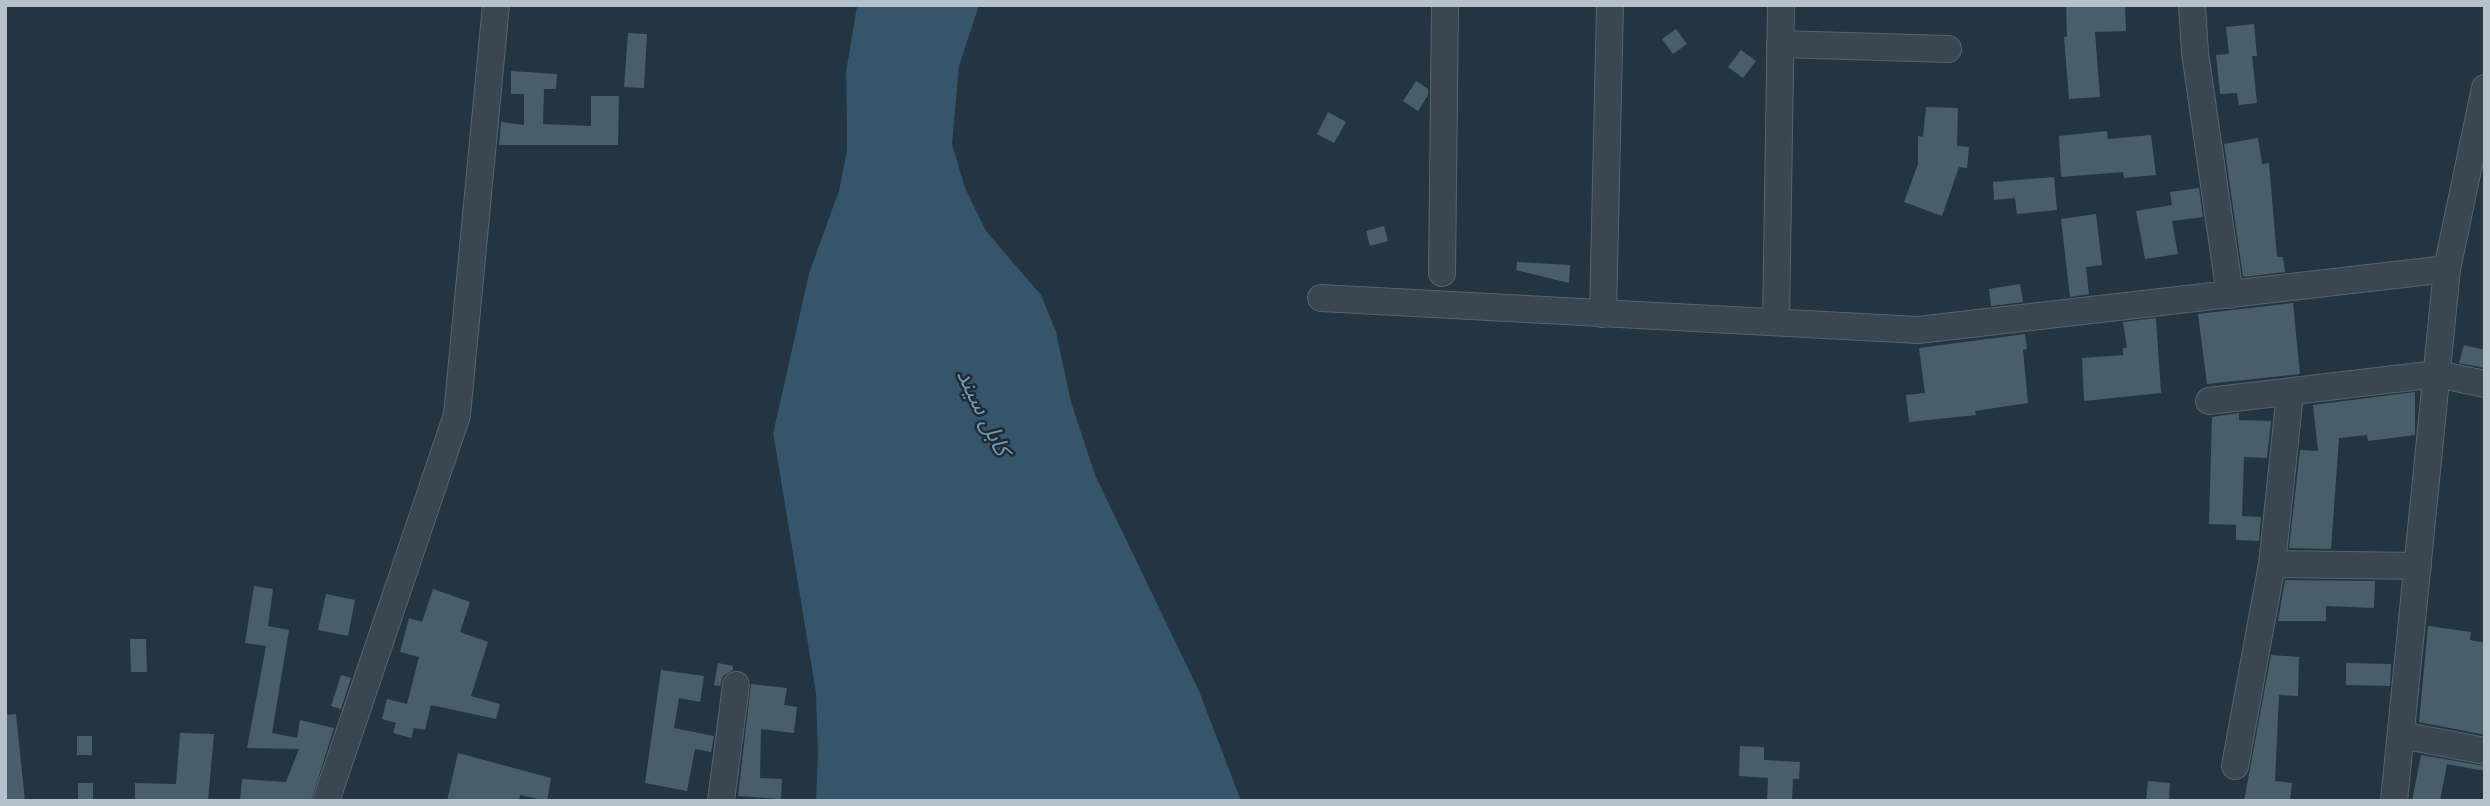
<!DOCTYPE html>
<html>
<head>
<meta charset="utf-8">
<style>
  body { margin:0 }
  #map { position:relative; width:2490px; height:806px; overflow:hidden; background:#233542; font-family:Poppins,sans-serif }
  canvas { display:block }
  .frame { position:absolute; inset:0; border:7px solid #b5c1cc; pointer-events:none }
</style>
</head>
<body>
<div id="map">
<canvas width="2490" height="806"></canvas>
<div class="frame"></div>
</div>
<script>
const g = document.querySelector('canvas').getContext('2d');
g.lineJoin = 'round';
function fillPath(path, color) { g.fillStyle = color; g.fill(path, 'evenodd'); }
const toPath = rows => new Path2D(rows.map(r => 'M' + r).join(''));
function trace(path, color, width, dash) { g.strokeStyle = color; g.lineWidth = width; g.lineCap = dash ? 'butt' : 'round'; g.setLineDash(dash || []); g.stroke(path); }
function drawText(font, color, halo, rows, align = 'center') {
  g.font = font + ' Poppins,"Noto Sans Arabic",sans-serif'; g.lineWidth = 5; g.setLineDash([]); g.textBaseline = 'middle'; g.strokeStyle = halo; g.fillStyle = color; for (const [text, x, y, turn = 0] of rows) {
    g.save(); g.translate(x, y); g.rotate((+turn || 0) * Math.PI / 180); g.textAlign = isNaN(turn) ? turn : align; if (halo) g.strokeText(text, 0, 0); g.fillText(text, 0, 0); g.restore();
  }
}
fillPath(toPath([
  [857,5,979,5,959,66,952,144,965,188,986,231,1041,295,1056,332,1071,402,1095,475,1199,691,1241,801,816,801,816,694,773,433,809,273,839,190,847,150,846,71]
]), '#36546a');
fillPath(toPath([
  [854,5,857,5,846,71,847,150,839,190,809,273,773,433,816,694,818,754,816,801,812,801,812,694,769,433,806,272,835,189,844,150,843,71]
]), '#233542');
fillPath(toPath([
  [2066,5,2125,5,2126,31,2095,32,2100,97,2069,99,2064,37,2067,37],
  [2254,24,2257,56,2252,56,2257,103,2239,105,2237,93,2220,94,2216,55,2229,54,2226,27],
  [1676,29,1687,44,1673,54,1662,39],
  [628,33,647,34,644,88,624,87],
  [1741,50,1756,61,1743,78,1728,67],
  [511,71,557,74,556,89,544,89,543,124,591,126,591,96,619,96,618,145,499,145,501,122,524,125,524,94,511,94],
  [1416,81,1428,89,1428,95,1418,111,1403,101],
  [1926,107,1958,108,1957,146,1969,147,1967,168,1959,167,1942,216,1904,202,1918,164,1918,136,1923,137],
  [1328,112,1346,122,1334,143,1317,134],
  [2107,131,2108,139,2151,135,2156,175,2124,178,2123,172,2061,177,2059,136],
  [2258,138,2262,164,2269,163,2277,257,2283,257,2285,272,2243,277,2224,144],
  [2054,177,2057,210,2017,214,2015,198,1994,200,1993,182],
  [2199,188,2203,217,2172,221,2178,254,2145,259,2136,211,2172,205,2170,192],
  [2096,214,2102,265,2086,267,2089,294,2070,297,2061,219],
  [1384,226,1388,241,1370,246,1366,231],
  [1517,262,1570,265,1569,283,1516,270],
  [2020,284,2023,302,1991,306,1989,289],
  [2293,303,2300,374,2207,384,2198,314],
  [2156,318,2161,393,2084,401,2082,358,2123,355,2123,348,2127,348,2123,322],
  [2025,334,2027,349,2023,350,2028,403,1975,411,1976,415,1909,422,1906,395,1925,393,1919,348],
  [2464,345,2485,350,2485,368,2459,363],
  [2415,392,2415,435,2368,441,2367,435,2339,438,2331,549,2289,548,2300,450,2318,451,2313,405],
  [2239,413,2239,420,2271,421,2267,458,2244,457,2242,516,2261,517,2259,541,2236,540,2236,525,2209,524,2212,417],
  [2285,580,2375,581,2374,608,2326,606,2326,621,2278,621],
  [254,586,273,589,268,626,289,630,272,733,297,738,300,720,334,728,311,801,240,801,242,779,286,782,299,749,247,748,266,646,245,643],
  [433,589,470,602,460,632,488,642,471,696,500,704,496,719,431,705,425,730,414,728,411,738,393,733,396,723,382,719,387,699,407,704,419,657,400,652,409,618,422,622],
  [326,594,355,600,348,636,318,630],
  [2428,626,2471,632,2470,640,2485,643,2485,735,2419,722],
  [130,639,146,639,147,672,131,672],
  [2271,655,2299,657,2298,696,2279,695,2275,781,2292,783,2290,801,2244,801],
  [718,663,733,666,733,670,723,676,720,686,714,685],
  [2346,663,2391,664,2390,686,2346,685],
  [661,670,704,676,700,702,679,698,674,728,714,736,711,752,695,749,687,791,645,783],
  [341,675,351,678,341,709,331,706],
  [751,684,787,688,784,705,797,707,794,733,761,729,760,778,782,779,781,799,738,796],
  [16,714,25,801,5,801,5,715],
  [180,733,214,734,208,801,135,801,135,783,176,784],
  [77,736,92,736,92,755,77,755],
  [1740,746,1764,747,1764,760,1800,762,1799,779,1793,779,1792,801,1767,801,1768,778,1739,776],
  [458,753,551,778,547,801,520,795,519,801,447,801],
  [2421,755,2485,766,2485,771,2447,764,2440,801,2412,801],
  [2148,781,2170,783,2169,801,2146,801],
  [78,783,93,783,93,801,78,801]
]), '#495d6b');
const minor = toPath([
  [2192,5,2195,53,2230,295],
  [1780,44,1948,49],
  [1442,273,1445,5],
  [1321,298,1918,330,2447,269],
  [1603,314,1610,5],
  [1776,322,1781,5],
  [2209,401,2437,374,2485,384],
  [2272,564,2418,566],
  [2401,735,2485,751],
  [2235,766,2272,564,2290,394],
  [326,801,457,415,496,5],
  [721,801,736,685],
  [2394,801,2447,269,2485,88]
]);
trace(minor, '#56646f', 28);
trace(minor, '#384752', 26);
drawText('italic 23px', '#7297b1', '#1d2c37', [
  ["کابل سيند",982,413,64]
]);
</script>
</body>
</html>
